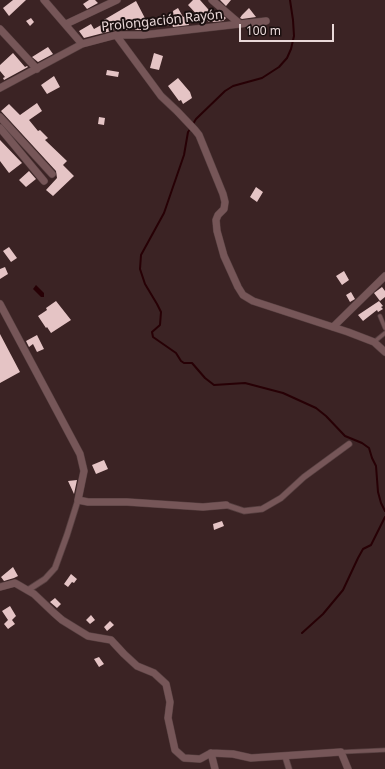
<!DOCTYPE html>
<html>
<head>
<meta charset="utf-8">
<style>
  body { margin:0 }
  #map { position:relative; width:385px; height:769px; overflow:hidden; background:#3b2324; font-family:"Noto Sans",sans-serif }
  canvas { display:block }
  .scale { position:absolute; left:239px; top:24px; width:95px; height:18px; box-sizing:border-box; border:2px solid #ead9d9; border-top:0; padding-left:5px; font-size:12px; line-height:14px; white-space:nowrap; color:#ead9d9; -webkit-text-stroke:3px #1b1010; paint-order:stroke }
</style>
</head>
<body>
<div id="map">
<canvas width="385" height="769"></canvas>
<div class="scale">100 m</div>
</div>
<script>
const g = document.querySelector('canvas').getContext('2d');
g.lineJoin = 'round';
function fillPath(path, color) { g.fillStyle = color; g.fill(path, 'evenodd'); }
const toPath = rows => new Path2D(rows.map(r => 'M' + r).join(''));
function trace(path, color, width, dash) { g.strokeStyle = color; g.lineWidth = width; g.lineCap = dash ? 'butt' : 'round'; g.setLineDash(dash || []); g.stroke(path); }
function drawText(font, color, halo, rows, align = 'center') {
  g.font = font + ' "Noto Sans",sans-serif'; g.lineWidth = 4; g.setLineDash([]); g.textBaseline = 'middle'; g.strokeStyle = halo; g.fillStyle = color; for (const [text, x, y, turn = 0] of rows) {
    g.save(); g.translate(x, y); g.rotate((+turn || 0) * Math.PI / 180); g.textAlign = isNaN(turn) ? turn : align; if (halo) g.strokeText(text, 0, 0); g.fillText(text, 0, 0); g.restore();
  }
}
fillPath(toPath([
  [36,285,44,293,44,297,41,297,33,289]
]), '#270005');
trace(toPath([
  [193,124,196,119,225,91,233,86,262,78,279,67,287,58,291,49,294,36,293,20,290,0],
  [191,128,188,132,184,155,164,213,141,255,140,269,145,284,157,304,161,312,160,325,152,332,153,337,176,353,181,361,184,363,192,363,205,378,214,385,245,383,283,393,316,408,326,416,345,436,362,443,369,448,372,458,376,466,378,492,381,503,385,511],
  [302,633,323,614,343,590,358,558,363,549,371,545,385,517]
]), '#270005', 2);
fillPath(toPath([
  [13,0,26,0,9,16,3,8],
  [89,0,95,0,98,3,87,9,83,4],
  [193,0,200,0,215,17,209,22,204,17,201,19,188,5],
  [220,0,231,0,226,6],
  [136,1,147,22,141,25,141,30,135,30,134,27,128,30,115,30,84,38,79,31,91,24,94,29,103,24,102,21],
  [178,8,183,17,186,16,189,25,173,27,172,24,168,26,167,21,174,19,173,11],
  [249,8,256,17,242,19,240,18,242,15],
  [220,13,226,18,223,21,213,22,212,21],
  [31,18,34,22,30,26,26,21],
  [48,47,53,54,38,62,32,57],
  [13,53,25,67,27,66,28,67,4,80,3,78,5,77,0,71,0,65],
  [154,53,163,56,159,70,150,68],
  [107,70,119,72,118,77,106,75],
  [54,76,60,87,47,94,41,85],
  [178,78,190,92,192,98,183,104,181,100,179,101,168,86],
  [37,103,42,111,29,120,38,131,40,130,48,138,45,140,67,161,63,165,74,176,53,196,46,190,57,178,56,171,1,111,9,104,20,115],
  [99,117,105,118,104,125,98,124],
  [0,140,22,163,9,173,0,161],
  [29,171,36,179,26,187,19,180],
  [256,187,263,192,257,202,250,197],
  [9,247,17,258,11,262,3,251],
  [5,267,8,274,0,279,0,269],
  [344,271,349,280,342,285,336,276],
  [382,287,385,291,385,297,380,301,374,293],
  [351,292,355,299,350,302,346,295],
  [56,301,71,320,51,333,47,327,46,328,38,316,47,310,46,308],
  [379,301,383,306,381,307,383,309,378,312,377,310,363,321,358,315],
  [0,334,20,372,0,383],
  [37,335,44,349,37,352,33,344,29,347,26,341],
  [104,460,108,469,96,474,92,465],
  [77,480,74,494,68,481],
  [222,521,224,526,214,530,213,524],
  [13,567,18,576,14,578,4,581,1,577],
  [71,574,77,579,74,583,72,582,68,587,64,584],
  [55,598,61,604,57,608,50,602],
  [10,606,16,616,12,620,15,624,8,629,4,624,8,620,2,611],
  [91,615,95,620,90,624,86,620],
  [110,621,114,625,107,631,104,627],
  [99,657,104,664,99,667,94,659]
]), '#e5c4c5');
const service = toPath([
  [380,316,385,328],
  [374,342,385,333],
  [341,752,385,750]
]);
const pedestrian = toPath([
  [226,505,244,511,262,509,281,498,304,477,349,444],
  [28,590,45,579,55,568,67,535,78,500],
  [285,756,289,769]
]);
const minor = toPath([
  [44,0,82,44],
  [212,0,240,24],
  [66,24,117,0],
  [0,29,37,69],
  [116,35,161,96,177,111,195,130,199,135,223,194,225,202,224,209,218,215,216,220,217,231,224,256,238,287,243,295,253,301,348,332,374,342,385,352],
  [0,88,82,44,116,35,143,35,266,21],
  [0,117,52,174],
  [0,128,44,181],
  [0,304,80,454,84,471,78,500,88,502,127,502,203,507,226,505],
  [333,327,385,276],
  [0,587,15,583,34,594,54,613,62,620,88,636,111,640,124,654,137,666,154,673,166,684,170,702,168,718,175,750,184,758,200,759,211,753,233,754,251,758,341,752,348,769],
  [211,753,215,769]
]);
trace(service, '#574041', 5);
trace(pedestrian, '#574041', 7);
trace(minor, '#574041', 8);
trace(service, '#765658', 3.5);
trace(pedestrian, '#765658', 5.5);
trace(minor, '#765658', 7);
drawText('13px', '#ead9d9', '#1b1010', [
  ["Prolongación Rayón",162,21,-6]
]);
</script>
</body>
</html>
